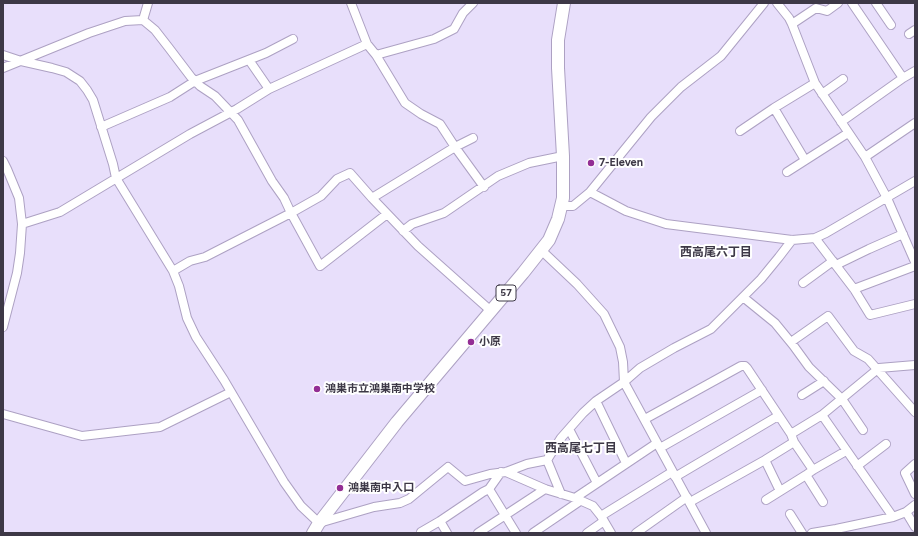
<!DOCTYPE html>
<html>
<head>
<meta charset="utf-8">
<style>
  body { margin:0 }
  #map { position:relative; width:918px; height:536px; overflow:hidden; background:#e8dffb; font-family:Figtree,sans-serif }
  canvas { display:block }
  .frame { position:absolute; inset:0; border:4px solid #3d3846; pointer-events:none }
</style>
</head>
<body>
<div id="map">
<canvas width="918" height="536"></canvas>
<div class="frame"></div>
</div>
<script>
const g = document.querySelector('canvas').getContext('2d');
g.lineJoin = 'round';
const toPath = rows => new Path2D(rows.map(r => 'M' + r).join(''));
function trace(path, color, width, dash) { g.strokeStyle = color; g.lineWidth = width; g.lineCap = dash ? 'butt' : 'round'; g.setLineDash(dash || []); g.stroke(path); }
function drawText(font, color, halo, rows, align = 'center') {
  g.font = font + ' Figtree,"Noto Sans JP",sans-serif'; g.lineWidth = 4; g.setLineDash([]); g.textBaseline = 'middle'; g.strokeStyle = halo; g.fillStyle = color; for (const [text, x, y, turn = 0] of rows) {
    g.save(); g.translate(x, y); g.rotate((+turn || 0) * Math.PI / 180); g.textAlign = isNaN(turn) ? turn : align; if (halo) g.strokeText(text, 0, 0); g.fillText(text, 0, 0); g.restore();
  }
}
const minor = toPath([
  [351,3,367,44],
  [777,3,789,18,792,24,815,83,865,157,887,198,915,262],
  [852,3,903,78,915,71],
  [876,3,891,25],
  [143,20,148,3],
  [792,24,816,8,827,11,838,3],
  [909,34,915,30],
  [3,55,21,61,52,68,66,72,80,81,87,90,93,100,113,164,116,178,173,271,179,286,187,318,196,337,224,380,284,482,301,506,319,523,374,507,400,503,409,499,448,467,465,481,490,474,506,472,527,464,547,460,561,438,583,413,596,401,624,382,640,368,674,348,711,329,761,279,779,257,792,240],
  [376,55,434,39,454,29,463,13,473,3],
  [249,60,269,89],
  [3,68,89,33,125,21,143,20,155,30,169,48,191,77,200,86,215,96,238,120,272,181,284,198,291,213,320,266,387,214],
  [822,94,843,79],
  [774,108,805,160],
  [841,122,903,78],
  [101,127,170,97,195,81,266,53,293,39],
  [740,131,774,108,815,83],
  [865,157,915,123],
  [3,161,7,169,19,198,22,224,20,253,17,273,3,327],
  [787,172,848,133],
  [590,192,626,211,666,224,792,240,815,238,826,233,915,181],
  [372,198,455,147,473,138],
  [561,206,573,206,590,192,651,117,681,87,721,56,764,3],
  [22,224,60,212,190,134,237,109,269,89,367,44,376,55,405,103,421,114,440,124,455,147,484,187],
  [403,231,412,224,444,213,498,176,529,163,563,156],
  [815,238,854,289,870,315,915,304],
  [541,250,577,284,604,314,620,347,623,362,624,382,706,533],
  [836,265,869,249,903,234],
  [173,271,190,261,205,257,291,213,321,196,337,179,350,173,372,198,418,246,491,311],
  [803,283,833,261],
  [854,289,915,266],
  [743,297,775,323,793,345,809,367,842,399,863,430],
  [791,342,828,316,854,351,868,359,915,412],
  [802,395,824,381],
  [596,401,626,463],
  [3,414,82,436,160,427,231,392],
  [822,415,879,368,915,365],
  [645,419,741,366,745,366,747,368,791,434,794,442,765,460,690,502],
  [569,429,597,483],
  [791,434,822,415,893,517],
  [794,442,813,470],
  [660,448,762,390],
  [547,460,561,494],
  [765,460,780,491],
  [915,464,905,473,915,494],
  [857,466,886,444],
  [506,472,545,489,575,498,593,506,601,516,611,533],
  [806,475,823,502],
  [675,477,778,416],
  [489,489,516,533],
  [575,498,657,443],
  [766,500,806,475,813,470,846,451],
  [906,512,915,527],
  [790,514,802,533],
  [601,516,672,472],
  [422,533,421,532,440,521],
  [447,533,440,521,483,492,489,489,501,472],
  [478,533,545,489],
  [533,533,580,501],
  [587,533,604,521],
  [636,533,687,497],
  [812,533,836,529,893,517,906,512,915,505]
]);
const primary = toPath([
  [313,533,319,523,397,422,523,273,549,240,558,219,563,198,563,156,558,68,558,40,564,3]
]);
trace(minor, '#ada1c3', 10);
trace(primary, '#ada1c3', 14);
trace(minor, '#fff', 8);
trace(primary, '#fff', 12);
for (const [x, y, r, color] of [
  [591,163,4,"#932e94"],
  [471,342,4,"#932e94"],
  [317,389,4,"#932e94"],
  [340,488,4,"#932e94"]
]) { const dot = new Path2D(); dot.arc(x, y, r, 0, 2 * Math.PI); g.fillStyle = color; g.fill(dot); trace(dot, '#fff', 1.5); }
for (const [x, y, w] of [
  [506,293,20]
]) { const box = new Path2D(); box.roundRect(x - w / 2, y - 8, w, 16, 3); g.fillStyle = '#fff'; g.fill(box); trace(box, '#3d3846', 1); }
drawText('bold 10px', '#3d3846', null, [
  ["57",506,293]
]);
drawText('bold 11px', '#3d3846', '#fff', [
  ["7-Eleven",599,163],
  ["小原",479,342],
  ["鴻巣市立鴻巣南中学校",325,389],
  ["鴻巣南中入口",348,488]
], 'left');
drawText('bold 12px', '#3d3846', '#fff', [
  ["西高尾六丁目",716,252],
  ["西高尾七丁目",581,448]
]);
</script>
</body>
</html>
